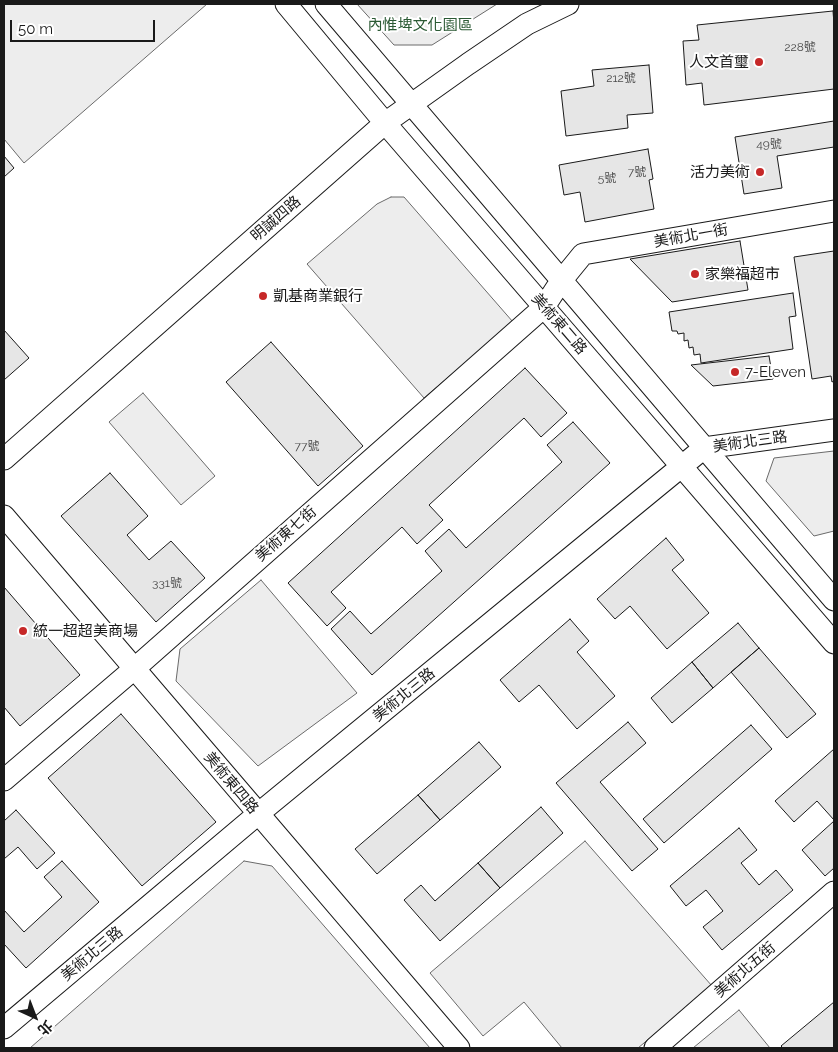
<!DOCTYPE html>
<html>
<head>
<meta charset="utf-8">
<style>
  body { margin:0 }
  #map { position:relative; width:838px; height:1052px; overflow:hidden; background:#fff; font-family:Raleway,"Noto Sans TC",sans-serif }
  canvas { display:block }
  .frame { position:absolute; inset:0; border:5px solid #1a1a1a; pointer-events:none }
  .north { position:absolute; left:10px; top:992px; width:50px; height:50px; -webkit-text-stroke:4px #fff; paint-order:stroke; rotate:137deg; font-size:14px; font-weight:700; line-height:20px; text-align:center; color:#1a1a1a }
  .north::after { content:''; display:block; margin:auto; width:18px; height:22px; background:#1a1a1a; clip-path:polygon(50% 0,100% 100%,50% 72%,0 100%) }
  .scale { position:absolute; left:10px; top:20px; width:145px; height:22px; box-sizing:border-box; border:2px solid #1a1a1a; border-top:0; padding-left:6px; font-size:15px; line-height:18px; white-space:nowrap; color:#1a1a1a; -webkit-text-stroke:4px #fff; paint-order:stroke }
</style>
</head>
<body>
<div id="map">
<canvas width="838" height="1052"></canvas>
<div class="frame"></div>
<div class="north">北</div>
<div class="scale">50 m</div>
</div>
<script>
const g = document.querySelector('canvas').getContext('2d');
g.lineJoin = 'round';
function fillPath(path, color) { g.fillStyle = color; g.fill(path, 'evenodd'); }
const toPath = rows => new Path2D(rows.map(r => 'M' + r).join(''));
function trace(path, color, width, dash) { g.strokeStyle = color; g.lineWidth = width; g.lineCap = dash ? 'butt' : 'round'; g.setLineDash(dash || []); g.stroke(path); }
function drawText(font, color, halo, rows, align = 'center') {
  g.font = font + ' Raleway,"Noto Sans TC",sans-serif'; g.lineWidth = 4; g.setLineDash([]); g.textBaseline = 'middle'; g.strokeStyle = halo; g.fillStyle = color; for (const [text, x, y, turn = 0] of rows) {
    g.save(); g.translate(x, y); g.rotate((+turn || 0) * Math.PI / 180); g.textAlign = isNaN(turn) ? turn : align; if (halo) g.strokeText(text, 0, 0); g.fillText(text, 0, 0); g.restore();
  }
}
const built = toPath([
  [4,4,207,4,24,163,4,139,4,4],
  [357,4,497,4,432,45,394,45,357,4],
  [391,197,404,197,513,322,424,398,307,264,377,204,391,197],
  [143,393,215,476,181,505,109,422,143,393],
  [834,451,834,531,814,536,766,481,774,458,834,451],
  [261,580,357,693,258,766,176,681,180,649,261,580],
  [585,841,712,986,638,1048,562,1048,524,1002,483,1036,430,973,585,841],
  [244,861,272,866,430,1048,30,1048,244,861],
  [739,1010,770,1048,693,1048,739,1010]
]);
fillPath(built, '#ededed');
trace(built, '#6a6a6a', 1);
const building = toPath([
  [833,11,834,24,834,89,704,105,702,83,686,85,683,41,699,40,697,25,833,11],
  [649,65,653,113,627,115,628,128,566,136,561,91,594,86,592,70,649,65],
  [834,121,834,147,777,156,782,188,744,194,735,137,834,121],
  [648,149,653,179,649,180,654,209,585,222,580,192,564,195,559,165,648,149],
  [4,156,14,168,4,177,4,156],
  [740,241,748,290,672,302,630,259,740,241],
  [834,251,834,381,832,382,831,376,812,379,794,257,834,251],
  [793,293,796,316,789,317,793,349,701,363,700,354,694,355,693,347,689,348,688,340,684,341,684,333,678,334,677,331,672,331,669,312,793,293],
  [4,330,29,358,4,380,4,330],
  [271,342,363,446,318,486,226,382,271,342],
  [769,356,773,379,713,386,691,365,769,356],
  [525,368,567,413,541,437,524,418,429,505,443,520,417,544,402,527,331,592,346,608,327,626,288,583,525,368],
  [573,422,610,463,372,675,331,629,350,611,371,634,442,571,425,551,449,529,466,548,562,462,547,445,573,422],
  [110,473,148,516,127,535,149,560,171,541,205,578,156,622,61,516,110,473],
  [666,538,684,560,672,570,709,613,667,649,630,606,615,619,597,599,666,538],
  [4,587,80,675,20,726,4,707,4,587],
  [570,619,589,641,577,652,615,696,577,729,539,685,519,702,500,680,570,619],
  [738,623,759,648,713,688,692,662,738,623],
  [759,648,816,714,787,738,731,672,759,648],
  [692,662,713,688,672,723,651,698,692,662],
  [121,714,216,822,142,886,48,778,121,714],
  [628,722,646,743,600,782,658,849,632,871,556,783,628,722],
  [751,725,772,749,664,843,643,819,751,725],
  [479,742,501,767,440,820,418,795,479,742],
  [834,749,834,820,817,801,794,822,775,801,834,749],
  [418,795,440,820,377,874,355,849,418,795],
  [541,807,563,833,500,888,478,863,541,807],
  [16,810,55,853,37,869,18,847,4,859,4,821,16,810],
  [834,821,834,868,825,876,802,850,834,821],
  [739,828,757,850,741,863,759,885,776,870,793,890,722,950,703,927,723,911,706,890,686,906,670,886,739,828],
  [62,861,99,902,26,968,4,944,4,910,24,932,62,897,44,877,62,861],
  [478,863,500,888,440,941,404,900,421,885,435,901,478,863],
  [834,1002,834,1048,783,1048,781,1046,834,1002]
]);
fillPath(building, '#e6e6e6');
trace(building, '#1a1a1a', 1);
const minor = toPath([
  [286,4,385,123,834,643],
  [326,4,834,600],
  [4,459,385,123,468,64,527,24,568,4],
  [4,516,459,1048],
  [4,780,134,669,544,307,561,281,583,254,834,211],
  [4,1028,258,814,704,448,834,430],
  [655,1048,834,892]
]);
trace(minor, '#1a1a1a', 23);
trace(minor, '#fff', 21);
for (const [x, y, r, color] of [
  [759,62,5,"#c62828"],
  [760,172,5,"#c62828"],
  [695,274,5,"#c62828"],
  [263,296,5,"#c62828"],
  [735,372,5,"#c62828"],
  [23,631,5,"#c62828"]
]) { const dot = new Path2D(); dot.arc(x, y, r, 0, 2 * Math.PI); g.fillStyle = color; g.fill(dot); trace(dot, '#fff', 2); }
drawText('12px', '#4d4d4d', null, [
  ["228號",800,47],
  ["212號",621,78],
  ["49號",769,144],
  ["7號",637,172],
  ["5號",607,178],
  ["77號",307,446],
  ["331號",167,583]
]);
drawText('15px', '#2b5a34', '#fff', [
  ["內惟埤文化園區",420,25]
]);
drawText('15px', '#1a1a1a', '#fff', [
  ["人文首璽",749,62,"right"],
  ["活力美術",750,172,"right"],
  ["家樂福超市",705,274],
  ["凱基商業銀行",273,296],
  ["7-Eleven",745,372],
  ["統一超超美商場",33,631]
], 'left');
drawText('15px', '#1a1a1a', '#fff', [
  ["明誠四路",276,219,-41],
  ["美術北一街",691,236,-10],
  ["美術東二路",559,324,49],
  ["美術北三路",750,442,-8],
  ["美術東七街",286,534,-41],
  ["美術北三路",404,695,-39],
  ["美術東四路",231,783,50],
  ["美術北三路",92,954,-40],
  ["美術北五街",745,970,-41]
]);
</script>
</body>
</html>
